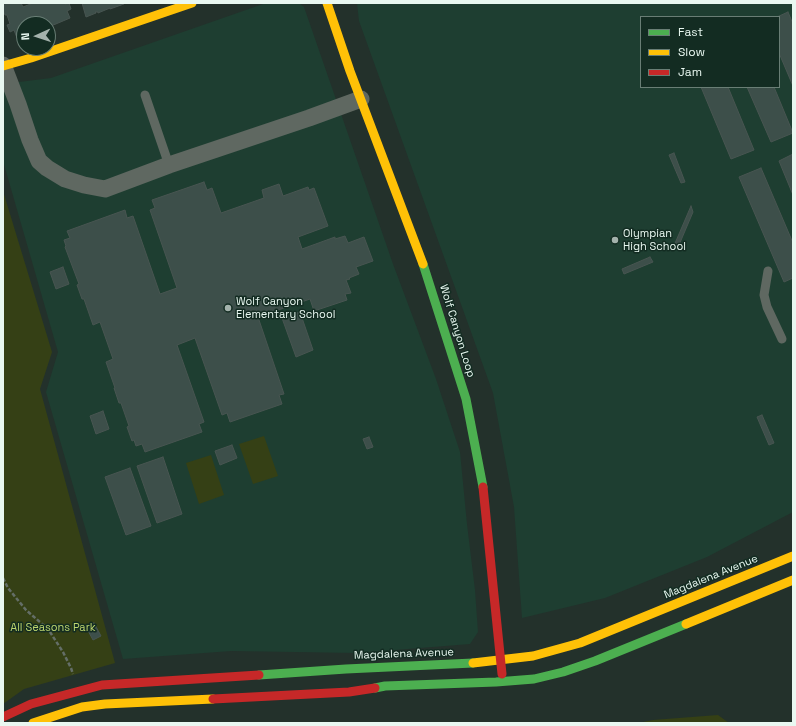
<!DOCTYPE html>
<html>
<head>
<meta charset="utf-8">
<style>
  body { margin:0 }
  #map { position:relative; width:796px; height:726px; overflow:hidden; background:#23312b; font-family:"Space Grotesk",sans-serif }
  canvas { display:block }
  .frame { position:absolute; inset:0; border:4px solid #e9f8f1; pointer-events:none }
  .legend { position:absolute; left:640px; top:16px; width:140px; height:72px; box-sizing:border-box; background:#132c22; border:1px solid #697e75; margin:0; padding:5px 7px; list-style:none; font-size:12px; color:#e9f8f1 }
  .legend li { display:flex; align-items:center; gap:8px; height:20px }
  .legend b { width:20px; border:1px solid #697e75 }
  .north { position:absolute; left:16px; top:16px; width:40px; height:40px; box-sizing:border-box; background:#132c22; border:1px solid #697e75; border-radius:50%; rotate:267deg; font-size:11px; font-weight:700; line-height:16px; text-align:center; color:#e9f8f1 }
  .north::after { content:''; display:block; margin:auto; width:14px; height:18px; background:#a4b2ac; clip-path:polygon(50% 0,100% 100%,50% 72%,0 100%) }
</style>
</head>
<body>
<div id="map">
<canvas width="796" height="726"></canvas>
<div class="frame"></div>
<ul class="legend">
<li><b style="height:5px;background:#4caf50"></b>Fast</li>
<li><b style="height:5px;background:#ffc107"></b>Slow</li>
<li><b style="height:5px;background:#c62828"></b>Jam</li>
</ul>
<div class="north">N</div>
</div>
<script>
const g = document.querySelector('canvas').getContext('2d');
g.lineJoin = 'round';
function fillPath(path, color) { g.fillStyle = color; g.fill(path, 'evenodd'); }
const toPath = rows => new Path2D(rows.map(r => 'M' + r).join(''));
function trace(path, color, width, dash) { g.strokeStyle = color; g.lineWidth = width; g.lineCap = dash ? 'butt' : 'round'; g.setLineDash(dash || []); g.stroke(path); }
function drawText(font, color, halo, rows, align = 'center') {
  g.font = font + ' "Space Grotesk",sans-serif'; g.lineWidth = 3; g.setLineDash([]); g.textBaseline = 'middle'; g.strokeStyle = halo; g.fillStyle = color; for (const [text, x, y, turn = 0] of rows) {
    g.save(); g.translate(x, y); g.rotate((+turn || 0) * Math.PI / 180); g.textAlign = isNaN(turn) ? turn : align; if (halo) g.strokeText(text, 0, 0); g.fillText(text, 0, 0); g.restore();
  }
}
fillPath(toPath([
  [266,3,299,3,304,7,393,264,436,379,460,452,467,524,475,590,478,632,470,644,358,653,231,651,123,659,46,392,58,352,3,161,3,84,51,78],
  [357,3,793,3,793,512,707,557,605,598,522,618,514,507,493,393,359,21],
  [641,17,779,17,779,87,641,87]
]), '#1e3e31');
fillPath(toPath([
  [3,191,52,352,40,389,115,663,24,689,3,704],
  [264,436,278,476,253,484,239,444],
  [211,455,224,495,199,504,186,463],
  [718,715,729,723,638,723,653,720]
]), '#354015');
const building = toPath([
  [3,3,21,3,23,7,33,3,65,3,65,4,69,3,71,9,67,11,70,18,51,26,50,25,48,26,48,24,24,24,24,35,17,38,14,30,10,32,7,25,10,24,7,15,5,15,3,10,3,3],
  [82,3,124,3,124,4,110,9,110,8,98,13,98,12,95,12,96,13,86,17,82,3],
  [788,12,793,24,793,86,779,53,779,17,777,17,788,12],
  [701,87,728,87,754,150,731,159,701,87],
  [747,87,774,87,793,133,771,142,747,87],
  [674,153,685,182,681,183,669,155,674,153],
  [793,154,793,195,779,161,793,154],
  [761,168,793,243,793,278,784,282,739,177,761,168],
  [204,182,207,190,212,188,221,213,264,198,262,190,279,184,283,196,308,187,309,190,314,188,328,226,298,237,302,249,335,237,335,239,345,236,348,243,364,237,373,261,356,267,359,274,349,278,350,279,346,280,351,293,345,294,347,300,314,311,310,299,258,317,284,394,279,395,282,404,230,422,227,413,222,415,195,338,177,345,204,422,199,424,202,432,145,452,142,444,136,446,134,440,132,441,127,427,129,426,121,403,119,403,114,388,115,388,106,362,113,359,100,322,93,325,84,299,82,299,77,285,79,284,65,247,66,246,64,240,70,238,67,231,125,210,127,218,133,216,160,294,177,288,150,210,155,208,152,200,204,182],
  [691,206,693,212,679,245,673,248,691,206],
  [650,257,653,262,624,274,622,269,650,257],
  [63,267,69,284,56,289,50,272,63,267],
  [300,312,313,350,296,357,282,318,300,312],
  [103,411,109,429,96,434,90,416,103,411],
  [762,415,774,443,769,445,757,417,762,415],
  [369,437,373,447,367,449,363,439,369,437],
  [232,445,237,458,220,465,215,451,232,445],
  [163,457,182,514,157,523,137,466,163,457],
  [130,468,151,526,126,535,105,477,130,468],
  [94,623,101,636,93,640,86,627,94,623]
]);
fillPath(building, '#3d4f4a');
trace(building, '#485551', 1);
trace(toPath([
  [3,578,8,588,26,610,48,629,63,652,71,668,73,674]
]), '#646e67', 2.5, [4, 2]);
trace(toPath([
  [145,95,169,165],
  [768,271,764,295,767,307,782,339]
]), '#5f6861', 9);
trace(toPath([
  [3,65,18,104,30,140,39,161,47,168,65,179,84,185,105,189,169,165,309,118,361,99]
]), '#5f6861', 17);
trace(toPath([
  [423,264,466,399,483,487],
  [259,675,346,669,473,663],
  [375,688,385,686,496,682,534,679,563,672,595,661,686,624]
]), '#4caf50', 9);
trace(toPath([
  [327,3,350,71,423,264],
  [3,66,31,58,192,3],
  [686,624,793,580],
  [473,663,533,656,580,643,793,556],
  [33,723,82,707,105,704,213,699]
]), '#ffc107', 9);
trace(toPath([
  [483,487,502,674],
  [213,699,349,692,375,688],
  [3,717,31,704,102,685,259,675]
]), '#c62828', 9);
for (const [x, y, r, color] of [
  [615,240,4,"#a4b2ac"],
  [228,308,4,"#a4b2ac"]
]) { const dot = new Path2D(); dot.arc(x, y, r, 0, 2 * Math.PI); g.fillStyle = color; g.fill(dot); trace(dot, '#132c22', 1.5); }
drawText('11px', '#e9f8f1', '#132c22', [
  ["Olympian",623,234],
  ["High School",623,247],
  ["Wolf Canyon",236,302],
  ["Elementary School",236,315]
], 'left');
drawText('11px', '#e9f8f1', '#132c22', [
  ["Wolf Canyon Loop",457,331,73],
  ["Magdalena Avenue",711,577,-22],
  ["Magdalena Avenue",404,654,-2]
]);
drawText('11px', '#bed66e', '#132c22', [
  ["All Seasons Park",53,628]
]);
</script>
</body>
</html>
